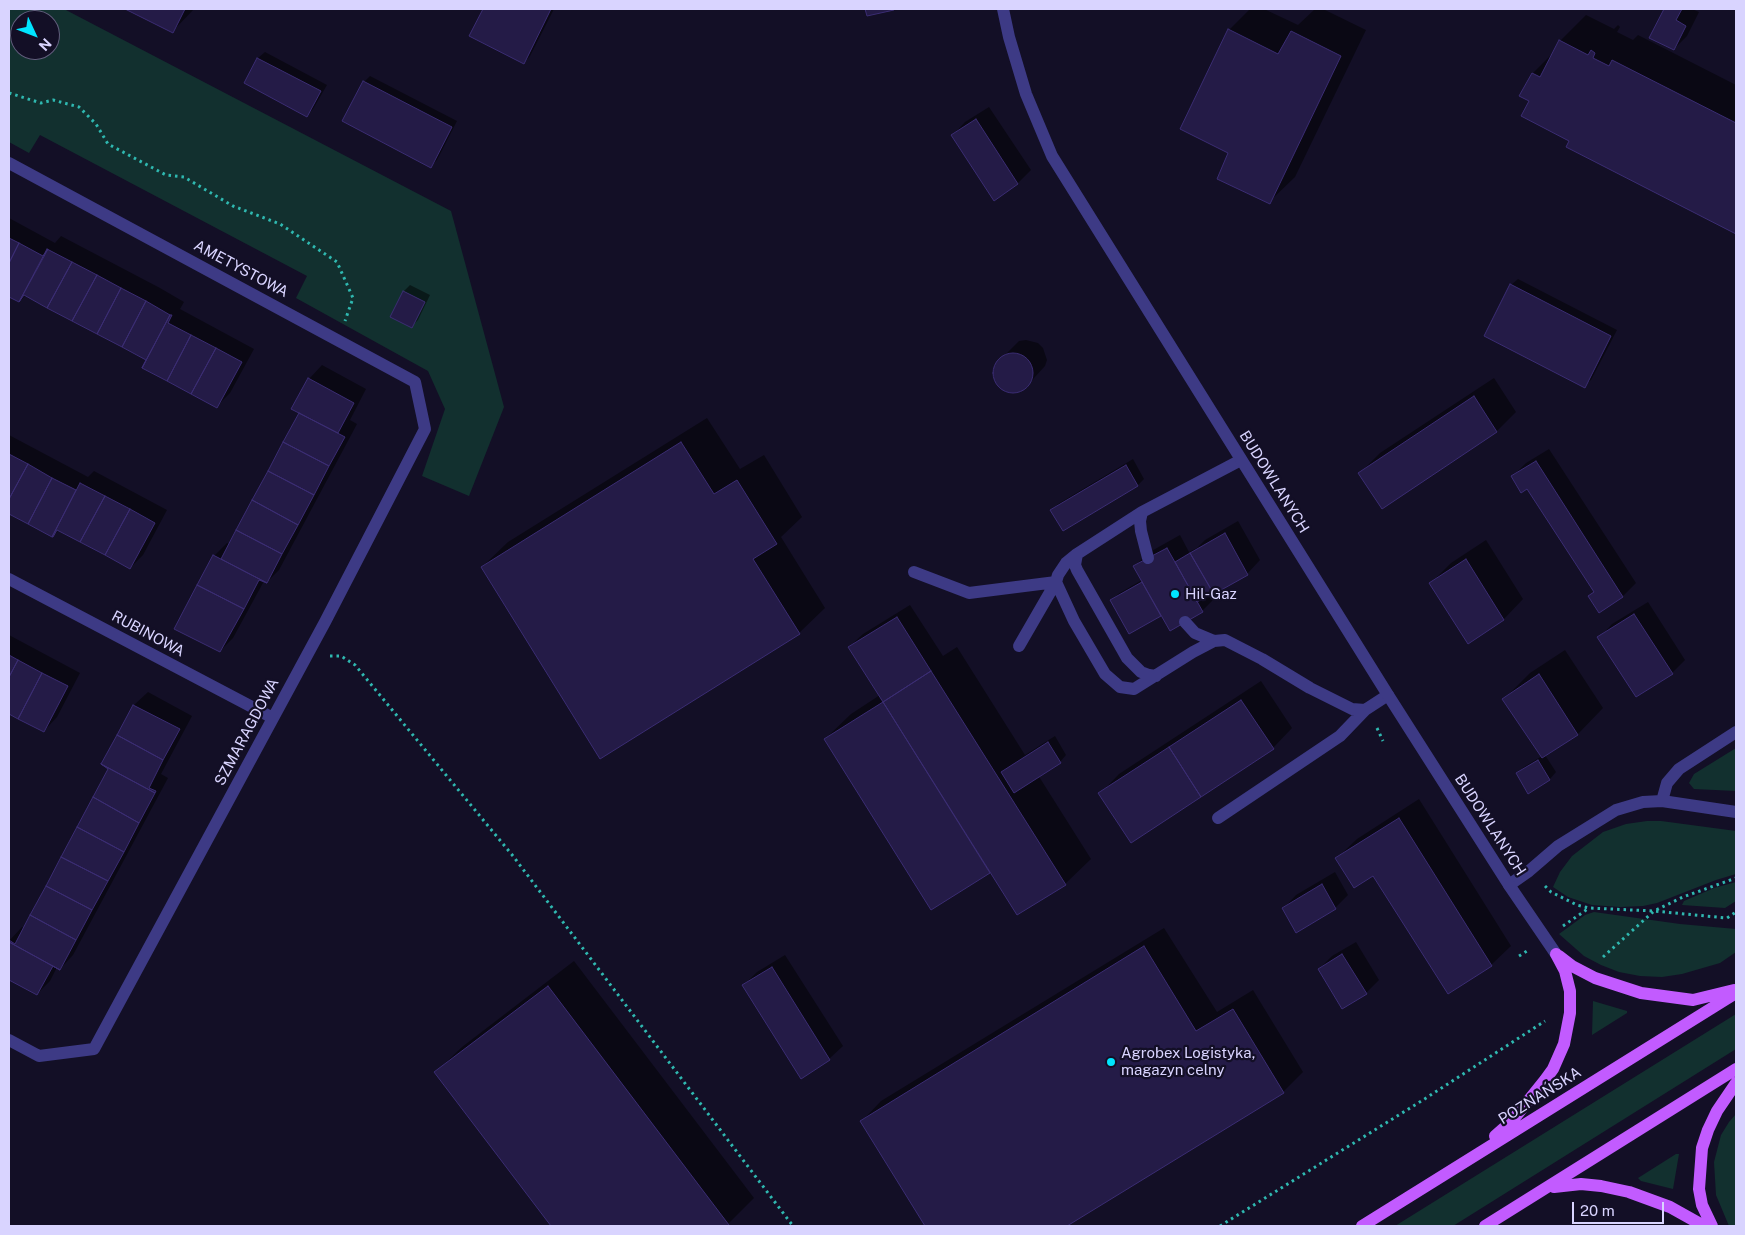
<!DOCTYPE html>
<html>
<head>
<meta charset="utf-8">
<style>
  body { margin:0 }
  #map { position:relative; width:1745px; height:1235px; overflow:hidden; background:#130f26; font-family:"Public Sans",sans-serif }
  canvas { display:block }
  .frame { position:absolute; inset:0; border:10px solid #d9d4ff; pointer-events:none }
  .north { position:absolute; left:10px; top:10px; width:50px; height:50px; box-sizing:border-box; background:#130f26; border:1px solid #625e7d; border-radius:50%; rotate:133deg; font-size:14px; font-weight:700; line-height:20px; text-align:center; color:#d9d4ff }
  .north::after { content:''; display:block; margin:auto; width:18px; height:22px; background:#00e5ff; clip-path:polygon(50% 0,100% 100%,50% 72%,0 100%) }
  .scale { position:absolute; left:1572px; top:1202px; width:92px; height:22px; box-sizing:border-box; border:2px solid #d9d4ff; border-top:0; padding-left:6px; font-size:15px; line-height:18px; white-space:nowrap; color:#d9d4ff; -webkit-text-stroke:4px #130f26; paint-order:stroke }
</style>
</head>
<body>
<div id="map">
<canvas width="1745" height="1235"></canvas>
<div class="frame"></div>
<div class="north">N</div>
<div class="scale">20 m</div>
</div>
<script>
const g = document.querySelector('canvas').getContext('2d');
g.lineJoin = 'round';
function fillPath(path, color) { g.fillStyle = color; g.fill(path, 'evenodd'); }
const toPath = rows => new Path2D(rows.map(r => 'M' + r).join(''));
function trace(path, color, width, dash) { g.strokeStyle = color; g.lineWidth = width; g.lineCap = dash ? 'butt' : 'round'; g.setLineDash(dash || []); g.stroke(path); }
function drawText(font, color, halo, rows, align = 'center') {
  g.font = font + ' "Public Sans",sans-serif'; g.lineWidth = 4.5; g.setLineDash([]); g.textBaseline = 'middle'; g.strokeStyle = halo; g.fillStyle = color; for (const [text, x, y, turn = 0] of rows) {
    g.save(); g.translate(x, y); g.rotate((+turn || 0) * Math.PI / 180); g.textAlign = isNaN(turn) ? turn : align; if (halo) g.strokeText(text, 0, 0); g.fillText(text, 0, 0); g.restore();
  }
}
fillPath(toPath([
  [9,9,64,9,451,211,504,407,469,496,422,476,445,409,428,371,296,298,307,276,40,135,29,153,9,142],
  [20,20,50,20,50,50,20,50],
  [1736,748,1736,791,1694,789,1689,783,1694,774],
  [1647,821,1661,821,1736,831,1736,874,1716,880,1657,903,1643,906,1620,907,1592,905,1568,897,1553,887,1560,872,1572,856,1603,832,1626,824],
  [1736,882,1736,901,1725,908,1682,905,1684,901,1714,888],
  [1594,912,1680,924,1736,929,1736,952,1720,963,1682,974,1662,977,1640,976,1619,972,1601,965,1584,956,1559,934,1585,915],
  [1593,1001,1627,1011,1627,1013,1592,1035],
  [1736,1014,1736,1049,1453,1226,1395,1226],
  [1736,1114,1736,1226,1729,1226,1716,1195,1714,1162,1721,1135,1729,1122],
  [1676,1154,1679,1154,1673,1189,1641,1181,1638,1178]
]), '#12302f');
fillPath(toPath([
  [128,9,194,9,172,32],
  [485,9,554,9,530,56,524,63,471,35],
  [1250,9,1264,9,1298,25,1315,9,1323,9,1366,30,1295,177,1269,202,1230,152,1229,30],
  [1666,9,1692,9,1699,12,1687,36,1674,49,1651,37],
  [1586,15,1614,29,1618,25,1620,27,1617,32,1633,40,1638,35,1736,85,1736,233,1568,147,1571,141,1530,100,1533,73,1555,51,1560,41],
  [265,52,327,85,313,109,307,115,246,83,258,58],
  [370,76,457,121,437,160,431,166,364,82],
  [989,107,1031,170,1018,183,994,199,952,136,965,122],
  [9,218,55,243,61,236,160,288,184,302,180,309,254,349,230,393,217,406,147,360,26,295,20,301,9,295],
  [1518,279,1617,330,1591,380,1584,386,1511,285],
  [410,285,430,295,418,320,412,326,404,291],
  [1026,340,1038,343,1043,348,1047,360,1045,366,1024,389,1012,392,1000,388,994,377,996,364,1019,341],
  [322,365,366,389,350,420,357,424,279,570,266,583,264,581,233,638,220,651,214,556,227,543,230,544,301,412,309,379],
  [1494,378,1516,412,1497,431,1383,507,1360,473,1380,453],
  [707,418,740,469,764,455,802,517,781,537,825,608,799,633,482,567,508,542],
  [9,435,88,477,94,471,167,510,143,555,130,568,59,530,53,536,9,512],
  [1549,449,1636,583,1623,596,1599,611,1595,591,1528,487,1512,477,1526,463],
  [1133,459,1144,479,1138,485,1064,529,1052,510,1058,504],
  [1238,521,1260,560,1247,574,1213,593,1215,598,1202,611,1162,614,1130,632,1112,600,1118,594,1142,580,1135,566,1148,553,1180,535,1189,552,1197,548,1205,540],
  [1486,540,1523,599,1504,619,1468,642,1431,583,1451,563],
  [1648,602,1685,660,1672,673,1637,696,1599,638,1612,624],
  [910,605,943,656,957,647,1025,755,1055,736,1066,755,1060,762,1038,775,1091,859,1065,884,991,871,932,908,825,739,851,714,880,695,849,647,863,634],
  [9,635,80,673,57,717,44,731,9,713],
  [1565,650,1603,708,1578,734,1545,755,1556,772,1550,779,1529,792,1517,773,1524,767,1542,756,1504,699,1530,673],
  [1261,681,1292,728,1273,748,1100,794,1119,774],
  [148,692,192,716,161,774,168,778,73,955,60,969,57,967,50,981,37,994,9,979,9,941,22,927,25,929,110,769,103,765,134,705],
  [1419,799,1511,946,1491,965,1373,874,1337,858,1357,839],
  [1335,872,1348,895,1335,908,1283,909,1296,895],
  [1164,928,1217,1012,1253,990,1303,1072,1283,1092,1065,1226,926,1226,862,1121,881,1101],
  [1356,942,1379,980,1366,993,1319,969,1332,956],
  [785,955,843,1046,829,1059,744,985,757,972],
  [574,961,754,1198,726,1226,553,1226,436,1072,462,1047]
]), '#0007');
const building = toPath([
  [125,9,185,9,173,33,125,9],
  [483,9,551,9,524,64,469,36,483,9],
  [865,9,894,9,894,10,867,16,865,9],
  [1664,9,1682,9,1676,20,1686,26,1674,50,1649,38,1664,9],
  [1228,29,1278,54,1291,31,1341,56,1270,204,1217,179,1228,153,1180,129,1228,29],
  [1559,40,1588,55,1591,50,1595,53,1593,58,1609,66,1612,60,1736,123,1736,234,1566,147,1569,141,1521,116,1529,101,1519,96,1532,73,1540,77,1559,40],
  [257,58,321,91,307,117,244,83,257,58],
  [363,81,452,127,431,168,342,121,363,81],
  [976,119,1018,184,994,201,951,135,976,119],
  [9,238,19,243,9,263,9,238],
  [19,243,43,256,48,249,19,302,9,297,9,263,19,243],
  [47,249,72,262,47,308,24,295,19,302,47,249],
  [72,262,97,275,72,321,47,308,72,262],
  [97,275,121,288,97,334,72,321,97,275],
  [1510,284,1611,336,1585,388,1484,336,1510,284],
  [121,288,146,301,122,347,97,334,121,288],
  [403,291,425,302,412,328,390,317,403,291],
  [146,301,170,315,142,368,146,360,122,347,146,301],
  [170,315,172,315,168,323,191,335,167,381,142,368,170,315],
  [191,335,216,348,191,394,167,381,191,335],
  [216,348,242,362,217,408,191,394,216,348],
  '993 373a20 20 0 1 1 40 0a20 20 0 1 1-40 0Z',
  [308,378,354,403,338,433,291,409,308,378],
  [1474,396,1497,432,1382,509,1358,473,1474,396],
  [299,413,345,437,329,466,283,442,299,413],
  [283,442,329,466,314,495,268,471,283,442],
  [681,442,714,494,737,480,777,544,753,559,800,634,600,759,481,567,681,442],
  [9,454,28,464,9,499,9,454],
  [1536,461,1623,597,1599,613,1588,596,1594,592,1527,489,1521,493,1511,476,1536,461],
  [28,464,52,478,28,524,9,514,9,499,28,464],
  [1126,465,1138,486,1063,531,1050,510,1126,465],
  [268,471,314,495,298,525,252,500,268,471],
  [52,478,76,490,52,537,28,524,52,478],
  [80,483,105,496,80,542,57,530,53,537,52,537,80,483],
  [105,496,130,509,105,555,80,542,105,496],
  [252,500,298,525,282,554,236,530,252,500],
  [130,509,155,523,130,569,105,555,130,509],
  [236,530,282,554,267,583,221,559,236,530],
  [1225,533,1248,575,1214,594,1190,553,1225,533],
  [1167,548,1203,612,1170,631,1133,566,1167,548],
  [1190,553,1213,593,1197,602,1175,562,1190,553],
  [213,555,267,583,259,580,244,609,197,585,213,555],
  [1466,559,1504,620,1468,644,1429,583,1466,559],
  [1142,582,1161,616,1129,634,1110,600,1142,582],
  [197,585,244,609,220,652,174,629,197,585],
  [1634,614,1673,674,1636,697,1597,637,1634,614],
  [897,617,931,671,883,702,848,647,897,617],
  [9,655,18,660,9,677,9,655],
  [18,660,42,673,18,719,9,714,9,677,18,660],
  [931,671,1066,885,1017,915,883,702,931,671],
  [42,673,68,686,44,732,18,719,42,673],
  [1539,674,1578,735,1542,758,1502,699,1539,674],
  [1241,700,1274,749,1201,797,1169,747,1241,700],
  [883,702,990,873,931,910,824,739,883,702],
  [133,705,180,729,163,760,117,735,133,705],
  [117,735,163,760,149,788,156,791,155,793,101,764,117,735],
  [1048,742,1061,763,1014,793,1001,772,1048,742],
  [1169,747,1201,797,1131,843,1098,793,1169,747],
  [1538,760,1550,780,1528,794,1516,773,1538,760],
  [101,764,155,793,139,823,93,797,108,769,101,764],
  [93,797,139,823,124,852,77,827,93,797],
  [1399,818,1492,966,1448,994,1373,876,1354,888,1335,858,1399,818],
  [77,827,124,852,108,881,61,857,77,827],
  [61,857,108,881,92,910,46,886,61,857],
  [1322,884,1336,909,1296,933,1282,908,1322,884],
  [46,886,92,910,76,940,30,915,46,886],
  [30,915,76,940,60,970,9,942,9,940,15,944,30,915],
  [9,942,60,970,53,966,37,995,9,980,9,942],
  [1144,946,1196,1031,1233,1009,1284,1093,1067,1226,925,1226,860,1121,1144,946],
  [1342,954,1367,994,1342,1009,1318,969,1342,954],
  [772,967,830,1060,801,1079,742,985,772,967],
  [548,986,729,1225,728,1226,551,1226,434,1072,548,986]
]);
fillPath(building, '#241b47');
trace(building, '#3b2d73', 1);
trace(toPath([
  [9,93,41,103,53,100,79,107,96,124,108,144,166,175,184,177,233,206,280,224,337,262,353,298,345,321],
  [330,656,341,656,355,665,513,856,793,1226],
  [1377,728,1383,741],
  [1545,886,1551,892,1577,905,1589,908,1654,911,1727,918,1736,912],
  [1563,926,1589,908],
  [1519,956,1527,951],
  [1603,957,1654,911,1683,897,1736,878],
  [1220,1226,1423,1100,1545,1021]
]), '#2fb8b0', 3, [2.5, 4]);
trace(toPath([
  [1241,460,1142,512,1077,554,1066,563,1058,575,1056,582,1074,621,1105,674,1120,687,1134,689,1193,652,1214,641,1225,640,1262,659,1310,688,1352,709,1365,710,1388,695],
  [1142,512,1140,521,1141,531,1148,558],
  [1077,554,1075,565,1077,570,1127,658,1141,672,1149,675,1156,676],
  [914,572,969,593,1056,582],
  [1185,622,1195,633,1214,641],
  [1019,646,1056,582],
  [1662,801,1667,783,1679,769,1736,732],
  [1218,818,1340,736,1365,710],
  [1509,885,1529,871,1558,846,1616,810,1643,802,1662,801,1736,812]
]), '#3d3a85', 12);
trace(toPath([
  [1003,9,1009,37,1026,94,1052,156,1388,695,1509,885,1556,954],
  [9,163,415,382,425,429,325,622,94,1049,39,1056,9,1040],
  [9,579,273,718]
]), '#3d3a85', 12);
trace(toPath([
  [1559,956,1572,966,1595,978,1641,993,1693,1000,1734,990],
  [1495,1136,1512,1121,1545,1080,1553,1069,1564,1044,1570,1013,1570,991,1565,971,1556,954],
  [1554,1187,1581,1184,1601,1186,1629,1192,1670,1207,1704,1226],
  [1362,1226,1736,993],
  [1485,1226,1736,1069],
  [1712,1226,1702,1205,1699,1189,1702,1148,1708,1130,1717,1111,1736,1083]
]), '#c25bff', 12);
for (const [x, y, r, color] of [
  [1175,594,5,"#00e5ff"],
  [1111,1062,5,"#00e5ff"]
]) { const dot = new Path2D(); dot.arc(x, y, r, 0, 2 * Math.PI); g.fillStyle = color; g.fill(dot); trace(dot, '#130f26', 2); }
drawText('15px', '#d9d4ff', '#130f26', [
  ["AMETYSTOWA",241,269,28],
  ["BUDOWLANYCH",1274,482,58],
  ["RUBINOWA",148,634,28],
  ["SZMARAGDOWA",247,732,-62],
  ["BUDOWLANYCH",1490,825,57],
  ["POZNAŃSKA",1540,1096,-32]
]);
drawText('15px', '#d9d4ff', '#130f26', [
  ["Hil-Gaz",1185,594],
  ["Agrobex Logistyka,",1121,1053],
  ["magazyn celny",1121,1070]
], 'left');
</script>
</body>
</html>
